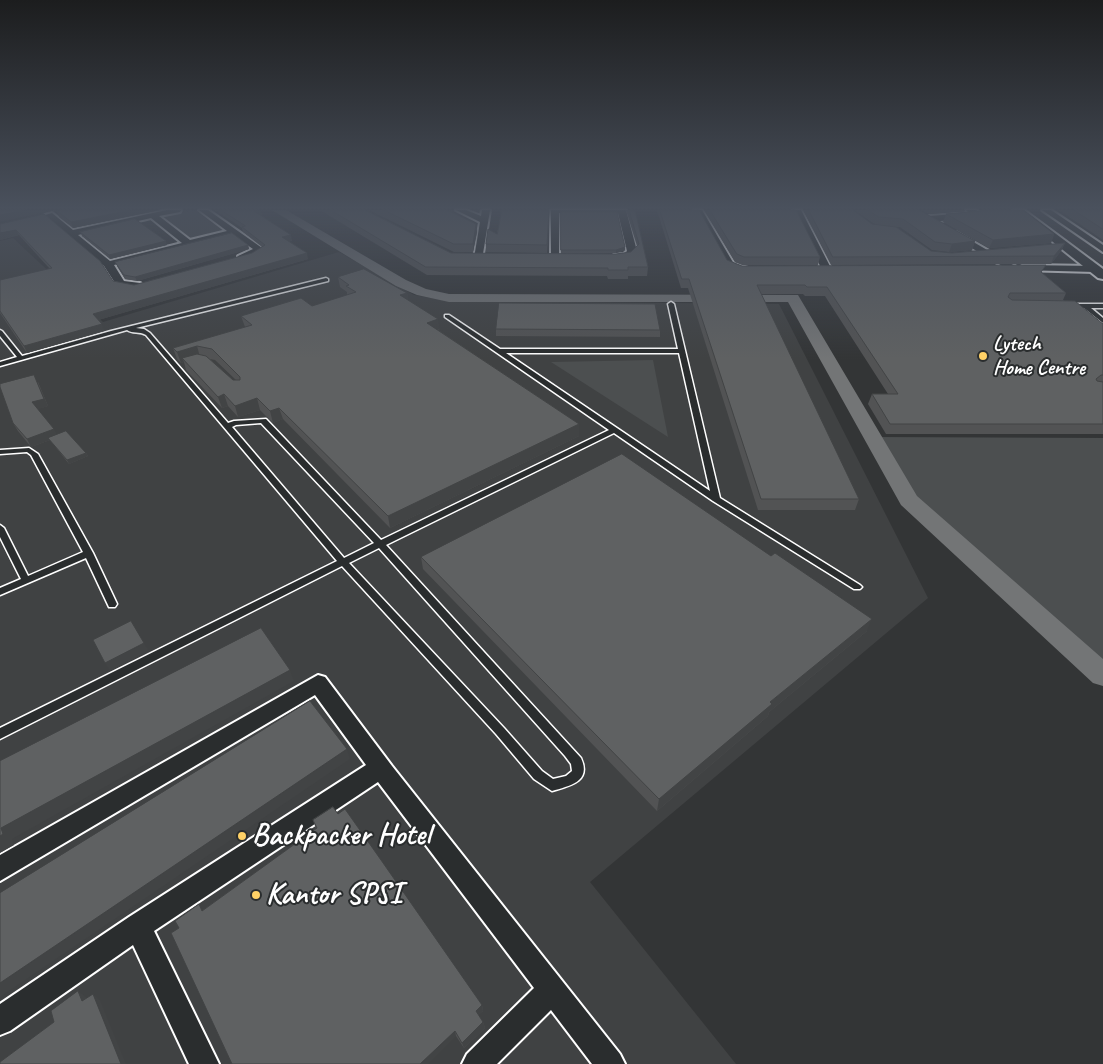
<!DOCTYPE html>
<style>
body{margin:0}
canvas{display:block;background:#333536}
</style>
<canvas width="1103" height="1064"></canvas>
<script>
const ctx = document.querySelector('canvas').getContext('2d');
ctx.lineJoin = 'round';
function paint(path, color) {
  ctx.fillStyle = color;
  ctx.fill(path, 'evenodd');
}
function strokePath(path, color, width, dash) {
  ctx.strokeStyle = color;
  ctx.lineWidth = width;
  ctx.lineCap = dash ? 'butt' : 'round';
  ctx.setLineDash(dash || []);
  ctx.stroke(path);
}
function label(font, color, halo, rows, align = 'center') {
  ctx.font = font + ' Caveat,sans-serif';
  ctx.lineWidth = 4;
  ctx.setLineDash([]);
  ctx.textBaseline = 'middle';
  ctx.strokeStyle = halo;
  ctx.fillStyle = color;
  for (const [text, x, y, turn = 0] of rows) {
    ctx.save();
    ctx.translate(x, y);
    ctx.rotate((+turn || 0) * Math.PI / 180);
    ctx.textAlign = isNaN(turn) ? turn : align;
    if (halo) ctx.strokeText(text, 0, 0);
    ctx.fillText(text, 0, 0);
    ctx.restore();
  }
}
paint(new Path2D(`
 M13,238L103,322L339,252L414,295L448,301L779,304L928,598L590,882L736,1064H0V241Z`), '#404243');
paint(new Path2D(`
 M194,210L224,231L188,240L159,217Z
 M653,360L668,437L551,362Z
 M871,437L1103,438V675L991,576L909,500Z`), '#4c4f50');
paint(new Path2D(`
 M272,210H286L406,280L426,289L449,294L798,295L917,496L1103,659V686L1093,683L901,505L788,302H449L417,295L396,286Z`), '#737576');
const service = new Path2D(`
 M326,278L328,279V281L136,328L144,329L150,333L228,423L234,421L266,419L381,540L609,430L445,317V315H449L500,349H678L668,304L671,302L674,304L720,498L860,585L862,587L860,589H854L713,501L614,433L386,545L581,758C592,782 569,786 552,791L534,779L496,734L342,566L0,739V728L337,561L146,335C139,331 133,334 127,330L0,366V362L17,357L0,336V330L2,331L22,356L111,331ZM506,353H679L710,491ZM261,423L374,543L344,558L232,427L236,425ZM379,548L565,756L571,764L572,771L566,776L553,779L542,771L504,728L349,563Z
 M1103,304V308H1091L1103,318V323L1084,308H1071L1068,306L1071,304Z
 M29,448L38,454L93,553L117,604L115,607H109L86,558L0,595V588L21,579L0,537V525L4,528L28,576L83,552L31,455L27,452L0,454V450Z`);
const minor = new Path2D(`
 M167,210H181L180,212L159,216L190,240L227,231L199,210H208L265,250L244,260H238V256L253,249L233,235L114,265L124,281L140,283L145,286C139,291 125,288 117,286L104,266L45,215L52,213L73,230ZM151,218L182,243L110,261L78,235Z
 M456,210H466L481,216L482,210H490L482,260H476L474,258L480,222Z
 M551,210H626L637,251L630,259L614,261L609,258L614,255L624,254L627,251L618,213H559V258L557,260H551Z
 M694,210H702L734,264L748,268V272L727,268Z
 M793,210H801L832,270L830,272H824L822,270Z
 M966,210H976L980,213L975,218L929,222L925,219L929,216L969,213Z
 M1042,210H1051L1103,245V252Z
 M956,232L1015,266L1017,268L1012,271L1009,270L953,237V233Z
 M1024,265L1095,266L1100,269L1095,272L1021,270L1019,268Z
 M318,675L325,677L392,766L620,1054L625,1064H592L551,1010L497,1064H462L467,1054L534,988L378,782L154,931L219,1064H189L133,945L10,1031L0,1035V1004L129,917L366,765L315,695L0,881V855Z`);
const tertiary = new Path2D(`
 M1013,210H1024L1103,269V279L1098,278Z`);
strokePath(service, '#fff', 3);
strokePath(minor, '#fff', 4);
strokePath(tertiary, '#fff', 4);
paint(service, '#2a2d2e');
paint(minor, '#2a2d2e');
paint(tertiary, '#2a2d2e');
paint(new Path2D(`
 M62,210H160L73,228L59,217L57,211Z
 M215,210H260L262,215H261L292,241H289L308,259L98,320L104,331L27,353L0,313V280L50,269L19,235L0,240L44,214L113,281L134,285L252,253L262,247L243,232L242,228Z
 M320,210H365L451,253L616,254L631,252L637,246L626,210H635L648,267L647,276H628V279H608L607,276L427,275Z
 M369,210H447L476,224L477,232L473,252H454Z
 M502,210H549L547,253L486,252V244L497,234Z
 M657,210H699L727,260L742,266L1043,274L1066,293L1063,300L1103,324V434H886L868,404L872,394H888L825,296H805L803,294H761L859,499L855,510H758L688,288H681Z
 M704,210H796L820,257L818,265H742L735,262Z
 M803,210H853L872,224L876,225L854,210H919L975,241L972,250L949,252L932,250L900,227H896L931,251L952,253L1065,243L1061,251L1051,264L831,265Z
 M920,210H965V211L929,214Z
 M978,210H1023L1054,234L1051,243L989,248L943,222L946,214L980,211Z
 M1059,210H1103V240Z
 M561,212L625,250L616,253H561Z
 M80,232L167,245L110,259L82,236Z
 M248,245L249,249L137,281L125,279L115,262Z
 M338,277L407,293L408,300L440,329L438,330L579,424V436L390,528L283,419L273,423L260,410L238,417L228,406L222,408L186,370L184,362L181,363L177,359L173,348L245,327L241,316L312,306L347,295V292L340,287ZM210,359L215,360L236,380H233Z
 M496,329L660,330V337L496,336Z
 M38,382L48,406L37,409L57,435L86,453L88,456L69,464L50,440L31,447L18,431L13,423Z
 M421,557L867,631L769,712L768,716L657,811L423,569Z
 M338,814L482,1005L483,1011L478,1015L483,1022L485,1028L464,1048L456,1036L203,910L316,829L313,820Z`), '#525354');
paint(new Path2D(`
 M27,210H55L0,222V215Z
 M132,210H160L73,228L71,222Z
 M260,210L262,215L255,216L254,211Z
 M476,224L477,232L473,252V244Z
 M16,230L19,235L0,240V233Z
 M1054,234L1051,243L989,248L993,240Z
 M291,235L292,241L283,243L282,237Z
 M166,241L167,245L110,259L109,255Z
 M975,241L972,250L949,252L952,244Z
 M1065,243L1061,251L1051,264L1054,256Z
 M248,245L249,249L137,281L135,277Z
 M625,247V250L616,253V250Z
 M307,253L308,259L95,321L93,314Z
 M407,293L409,303L400,295Z
 M438,319L440,329L428,333L427,323Z
 M102,324L104,331L27,353L24,346Z
 M197,346L200,357L182,358L184,362L181,363L177,352Z
 M34,375L48,406L36,410L32,402Z
 M224,394L228,406L222,408L218,397Z
 M257,398L260,410L238,417L235,406Z
 M279,408L283,419L273,423L270,411Z
 M579,424V436L390,528L388,516Z
 M54,429L58,437L48,438L50,440L31,447L27,439Z
 M86,453L88,456L69,464L67,460Z
 M872,619L867,631L769,712L768,716L657,811L659,799L770,702Z
 M144,643L149,651L110,671L105,663Z
 M290,670L294,681L12,839L14,845L0,853V836L1,828Z
 M347,749L350,759L0,997V983Z
 M78,991L86,997L90,1007L82,1001Z
 M93,994L100,1000L126,1064H121Z
 M482,1005L483,1011L477,1016L476,1011Z
 M483,1022L485,1028L464,1048L462,1043Z
 M455,1031L456,1036L428,1064H420Z`), '#424445');
const building = new Path2D(`
 M0,210H27L0,215Z
 M62,210H132L71,222L57,211Z
 M221,210H259L254,211L291,235L282,237L307,253L93,314L102,324L24,346L0,311V280L52,268L16,230L0,233V224L44,214L100,261L113,281L134,285L252,253L265,245L242,227L245,226Z
 M331,210H365L451,253L616,254L631,252L639,244L629,210H635L648,267H628V270H608V268L426,267Z
 M384,210H447L476,224L473,244H454Z
 M502,210H549L547,245L486,244L488,229L497,234Z
 M660,210H699L727,260L742,266L1046,265L1041,272L1066,293H1010L1008,297L1012,300L1075,301L1103,324V375H1101L1096,379L1097,381L1103,382V424H890L872,394H898L827,287H807L805,285H757L859,499H761L689,279H682Z
 M710,210H796L820,257H744L737,254Z
 M809,210H853L872,224L896,227L931,251L952,253L1065,243L1054,256L833,257Z
 M868,210H919L975,241L952,244L935,242L903,219L879,217Z
 M982,210H1023L1054,234L993,240L946,214L981,211Z
 M1074,210H1103V229Z
 M561,212H617L625,247L616,250H561Z
 M135,219L166,241L109,255L80,232Z
 M232,233L248,245L135,277L124,275L115,262Z
 M364,269L407,293L400,295L438,319L427,323L579,424L388,516L279,408L270,411L257,398L235,406L224,394L218,397L182,358L197,354L206,356L233,380H240V377L212,349L197,346L177,352L173,348L252,325L241,316L301,298L312,306L356,292L346,286L349,285L338,277Z
 M499,303L655,304L660,330L496,329Z
 M34,375L44,399L32,402L54,429L27,439L13,423L0,387V384Z
 M66,431L86,453L67,460L48,438Z
 M622,454L771,556L775,553L872,619L770,702L772,704L659,799L421,557Z
 M131,621L144,643L105,663L93,640Z
 M261,628L290,670L1,828L3,834L0,836V761Z
 M310,701L347,749L0,983V893Z
 M333,807L338,814L345,809L381,860L482,1005L476,1011L483,1022L462,1043L455,1031L420,1064H232L171,933L179,928L175,921L199,904L202,911L317,828L313,820Z
 M78,991L82,1001L93,994L121,1064H0V1062L54,1022L51,1011Z`);
paint(building, '#5f6162');
strokePath(building, '#424445', 1);
const sky = ctx.createLinearGradient(0, 0, 0, 359);
sky.addColorStop(0, '#1c1d1e');
sky.addColorStop(0.58, '#4a515d');
sky.addColorStop(1, '#4a515d00');
ctx.fillStyle = sky;
ctx.fillRect(0, 0, 1103, 359);
for (const [x, y, r, color] of [
 [983,356,5,"#ffd166"],
 [242,836,5,"#ffd166"],
 [256,895,5,"#ffd166"]
]) {
  const dot = new Path2D();
  dot.arc(x, y, r, 0, 2 * Math.PI);
  ctx.fillStyle = color;
  ctx.fill(dot);
  strokePath(dot, '#2a2d2e', 2);
}
label('bold 21px', '#fff', '#2a2d2e', [
 ["Lytech",993,344],
 ["Home Centre",993,368]
], 'left');
label('bold 30px', '#fff', '#2a2d2e', [
 ["Backpacker Hotel",252,836],
 ["Kantor SPSI",266,895]
], 'left');
</script>
